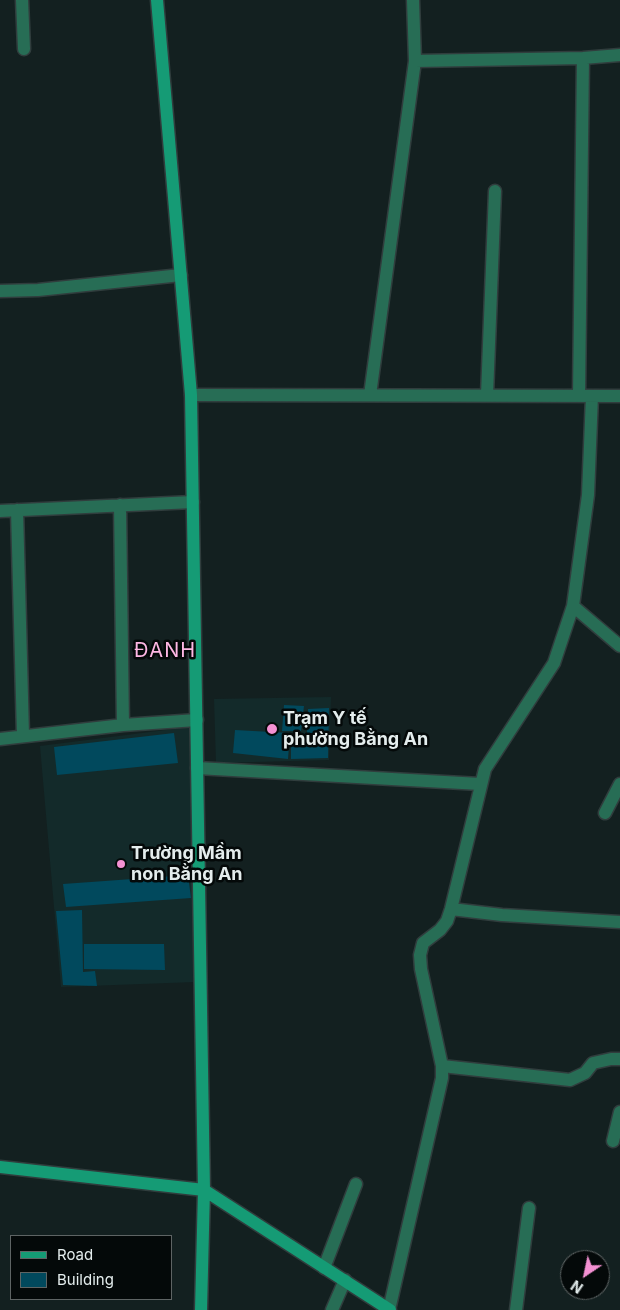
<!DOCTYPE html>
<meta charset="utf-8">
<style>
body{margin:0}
#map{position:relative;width:620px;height:1310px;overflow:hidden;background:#132020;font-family:Inter,sans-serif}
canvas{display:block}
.legend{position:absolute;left:10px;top:1235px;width:162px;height:65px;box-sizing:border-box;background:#040909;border:1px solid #5e6464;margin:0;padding:6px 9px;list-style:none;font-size:15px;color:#e4eded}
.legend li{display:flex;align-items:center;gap:10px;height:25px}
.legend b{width:25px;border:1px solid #5e6464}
.north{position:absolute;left:560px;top:1250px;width:50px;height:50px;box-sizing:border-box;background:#040909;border:1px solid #5e6464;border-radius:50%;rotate:214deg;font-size:14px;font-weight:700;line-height:20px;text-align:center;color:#e4eded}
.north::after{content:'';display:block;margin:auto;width:18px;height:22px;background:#f491d3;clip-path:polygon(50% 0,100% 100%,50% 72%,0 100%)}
</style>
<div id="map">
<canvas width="620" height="1310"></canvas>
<ul class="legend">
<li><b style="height:6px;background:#159b75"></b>Road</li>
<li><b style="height:14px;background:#01495d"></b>Building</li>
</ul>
<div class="north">N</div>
</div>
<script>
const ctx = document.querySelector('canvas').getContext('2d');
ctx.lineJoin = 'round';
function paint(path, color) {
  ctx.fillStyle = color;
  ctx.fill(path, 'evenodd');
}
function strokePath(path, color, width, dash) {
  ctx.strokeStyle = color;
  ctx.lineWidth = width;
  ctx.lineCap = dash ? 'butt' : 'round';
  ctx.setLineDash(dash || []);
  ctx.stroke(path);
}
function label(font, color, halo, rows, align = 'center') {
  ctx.font = font + ' Inter,sans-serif';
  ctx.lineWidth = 5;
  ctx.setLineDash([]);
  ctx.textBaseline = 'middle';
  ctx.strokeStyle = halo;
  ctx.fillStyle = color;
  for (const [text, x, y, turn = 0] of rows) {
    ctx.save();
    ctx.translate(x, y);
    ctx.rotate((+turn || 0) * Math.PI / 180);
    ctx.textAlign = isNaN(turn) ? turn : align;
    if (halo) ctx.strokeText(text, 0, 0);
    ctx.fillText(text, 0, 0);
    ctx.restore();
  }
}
paint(new Path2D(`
 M331,697L329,760L216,763L214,699Z
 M189,727L195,982L61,987L40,746Z`), '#132a2a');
paint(new Path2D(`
 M284,705L304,706L301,731H282Z
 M329,708L328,758L291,759V734L307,733L308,709Z
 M235,730L290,733L288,759L233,753Z
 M174,733L178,763L57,775L54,747Z
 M188,875L191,898L66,907L63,884Z
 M82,910L83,972L95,971L97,986L63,985L56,911Z
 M84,944H164L165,970L84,969Z`), '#01495d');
const street = new Path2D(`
 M22,0L24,49
 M415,61L583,58L620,55
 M0,291L38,290L181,275
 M191,395L620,396
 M370,395L415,61L413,0
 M487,395L495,191
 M579,396L583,58
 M120,505L123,725
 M17,510L23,735
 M0,511L193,502
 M573,606L620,646
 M0,739L123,725L197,720
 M197,768L480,784
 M605,813L620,784
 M451,909L502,915L620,922
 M442,1066L570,1080L585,1073L593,1063L611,1059H620
 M613,1141L620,1112
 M324,1268L356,1184
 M332,1310L345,1280
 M389,1310L442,1078V1066L421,969L420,955L423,943L440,930L447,921L451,909L485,769L554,663L573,606L588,495L592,396
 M516,1310L529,1208`);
const secondary = new Path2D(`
 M157,0L191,395L204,1190L201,1310
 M0,1167L204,1190L390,1310`);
strokePath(street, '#303d3d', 15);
strokePath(secondary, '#303d3d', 15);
strokePath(street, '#276d55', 12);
strokePath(secondary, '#159b75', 12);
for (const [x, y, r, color] of [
 [272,729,6,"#f491d3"],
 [121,864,5,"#f491d3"]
]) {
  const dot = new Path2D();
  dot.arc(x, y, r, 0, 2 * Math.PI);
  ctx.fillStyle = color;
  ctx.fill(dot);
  strokePath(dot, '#040909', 2);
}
label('bold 18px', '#e4eded', '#040909', [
 ["Trạm Y tế",283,719],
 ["phường Bằng An",283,740],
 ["Trường Mầm",131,854],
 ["non Bằng An",131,875]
], 'left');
ctx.letterSpacing = '1px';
label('20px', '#feb7e4', '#040909', [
 ["ĐANH",165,651]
]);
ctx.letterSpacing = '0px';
</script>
